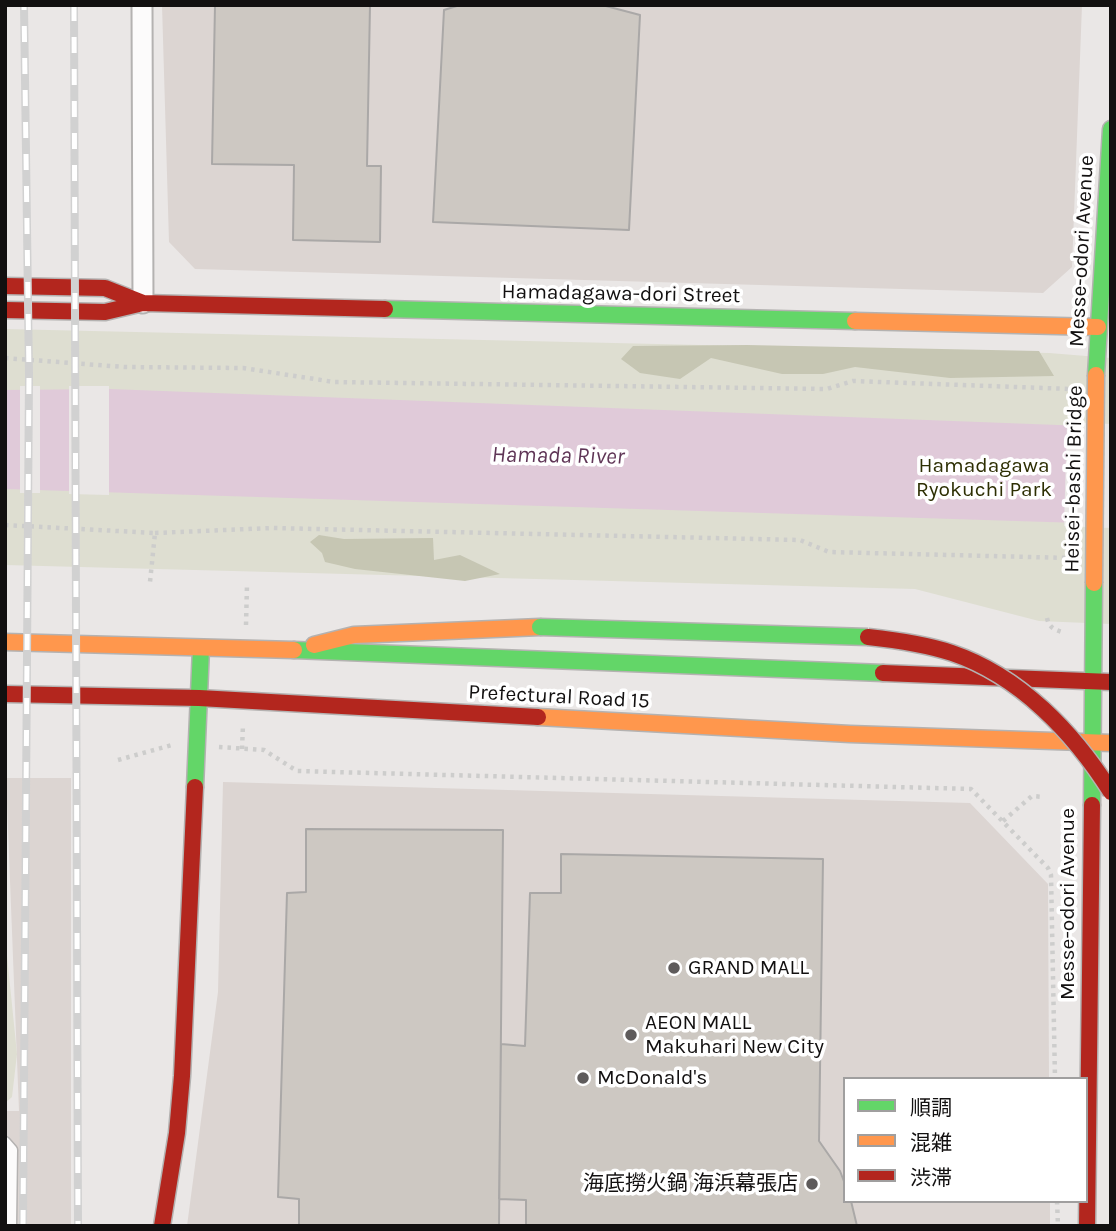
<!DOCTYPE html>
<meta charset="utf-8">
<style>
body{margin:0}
#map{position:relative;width:1116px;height:1231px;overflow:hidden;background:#eae7e6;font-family:Karla,"Noto Sans JP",sans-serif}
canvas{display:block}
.frame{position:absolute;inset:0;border:7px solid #121010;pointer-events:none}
.legend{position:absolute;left:843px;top:1077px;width:245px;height:126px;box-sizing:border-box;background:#fff;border:2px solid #a09f9f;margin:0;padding:9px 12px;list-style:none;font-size:21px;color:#121010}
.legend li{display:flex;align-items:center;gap:14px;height:35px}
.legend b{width:35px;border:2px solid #a09f9f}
</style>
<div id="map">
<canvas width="1116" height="1231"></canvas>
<div class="frame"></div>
<ul class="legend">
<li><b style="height:9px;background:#63d668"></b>順調</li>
<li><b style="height:9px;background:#ff974d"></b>混雑</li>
<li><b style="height:9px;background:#b3261e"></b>渋滞</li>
</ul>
</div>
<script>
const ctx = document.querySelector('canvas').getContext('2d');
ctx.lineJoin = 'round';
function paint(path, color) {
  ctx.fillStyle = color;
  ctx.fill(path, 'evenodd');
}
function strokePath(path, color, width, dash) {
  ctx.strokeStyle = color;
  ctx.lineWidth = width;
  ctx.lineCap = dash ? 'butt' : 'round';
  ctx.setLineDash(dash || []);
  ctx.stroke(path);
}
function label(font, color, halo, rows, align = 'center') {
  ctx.font = font + ' Karla,"Noto Sans JP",sans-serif';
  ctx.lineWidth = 7;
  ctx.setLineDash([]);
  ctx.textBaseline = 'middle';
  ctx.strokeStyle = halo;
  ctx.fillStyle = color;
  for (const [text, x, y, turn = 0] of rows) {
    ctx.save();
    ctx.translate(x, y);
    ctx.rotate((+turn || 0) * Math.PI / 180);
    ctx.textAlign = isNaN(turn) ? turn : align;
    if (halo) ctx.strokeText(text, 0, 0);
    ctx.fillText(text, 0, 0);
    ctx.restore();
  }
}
paint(new Path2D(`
 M162,5H1082L1072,267L1043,293L195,269L169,242Z
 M6,778H71V1226H5V1111H19Z
 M223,782L970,803L1048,884L1049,1079H845V1201H1050V1226H187L218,992Z`), '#dcd5d2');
paint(new Path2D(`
 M5,329L1049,353L1111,358V624L1039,621L915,589L5,565Z
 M5,936L17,1054L12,1097L5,1103Z`), '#deded1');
paint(new Path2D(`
 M747,345L1039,351L1054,376L950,378L855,367L823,374H782L711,358L680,379L640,373L621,359L633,346Z
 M319,535L344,539L433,538L434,560L460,555L500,574L465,581L355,569L325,562L322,553L310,542Z`), '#c6c6b3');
paint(new Path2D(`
 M110,389L1111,427V524L5,489V390Z`), '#e0cad9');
paint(new Path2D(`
 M20,386H40V493H20Z
 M69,386H109V495L69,494Z
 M1067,422L1111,424V528L1064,526Z`), '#eae7e6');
const building = new Path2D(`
 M215,5H370L367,166H381L380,242L293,240L294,165L212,164Z
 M460,5H602L640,15L629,230L433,222L444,10Z
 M306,829L503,830L499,1226H299V1199L278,1197L287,893L306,892Z
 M561,854L823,859L819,1141L840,1171L845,1184V1201H851L857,1226H526V1200L499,1199L501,1044L525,1046L530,893H561Z`);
paint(building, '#cdc8c2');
strokePath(building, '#aaa8a7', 2);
const lane = new Path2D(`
 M5,1142L12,1150L11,1226`);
const street = new Path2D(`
 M142,5L143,303`);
const fast = new Path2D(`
 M385,309L855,321
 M1096,375L1111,129
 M294,650L883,673
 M195,787L201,648
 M1092,805L1094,583`);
const slow = new Path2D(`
 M855,321L1098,327
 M5,642L294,650
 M314,645L354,635L540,627
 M538,717L850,734L1111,743`);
const jam = new Path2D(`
 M5,286L105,288L143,303
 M5,310L105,312L143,303L385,309
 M883,673L1111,682
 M5,694L199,698L538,717
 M162,1226L177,1133L182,1076L195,787
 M1087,1226L1092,805`);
strokePath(lane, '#b4b2b1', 13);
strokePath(street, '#b4b2b1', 23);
strokePath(fast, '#b4b2b1', 19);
strokePath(slow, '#b4b2b1', 19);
strokePath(jam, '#b4b2b1', 19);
strokePath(new Path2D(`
 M5,358L124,367L243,368L334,382L827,389L853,381L1071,389
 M5,525L155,533L150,582
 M155,533L272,528L800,540L829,552L1071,558
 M1047,618C1049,627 1053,629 1062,632
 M246,625L247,585
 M219,747L264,750L297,771L971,789L1048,868L1051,875L1055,1079
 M242,749L243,725
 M118,760L172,745
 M1003,821L1032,796L1044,797
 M1057,1201L1058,1226`), '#cdcdcc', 4.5, [3.5, 5]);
strokePath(lane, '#fcfbfb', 10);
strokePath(street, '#fcfbfb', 19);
strokePath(fast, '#63d668', 16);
strokePath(slow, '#ff974d', 16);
strokePath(jam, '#b3261e', 16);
const rail = new Path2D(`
 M74,5L78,1226
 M23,1226L29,375L24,5`);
strokePath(rail, '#d1d1d1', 8);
strokePath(rail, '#fff', 5, [16]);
const fastBridge = new Path2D(`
 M540,627L868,637`);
const slowBridge = new Path2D(`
 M1094,583L1096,375`);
const jamBridge = new Path2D(`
 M868,637C896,640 925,644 952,653C1020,676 1074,733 1111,792`);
strokePath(fastBridge, '#b4b2b1', 19, []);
strokePath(slowBridge, '#b4b2b1', 19, []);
strokePath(jamBridge, '#b4b2b1', 19, []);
strokePath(fastBridge, '#63d668', 16);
strokePath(slowBridge, '#ff974d', 16);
strokePath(jamBridge, '#b3261e', 16);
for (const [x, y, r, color] of [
 [674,968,7,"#5e5b5b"],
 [631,1035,7,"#5e5b5b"],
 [583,1078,7,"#5e5b5b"],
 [812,1184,7,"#5e5b5b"]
]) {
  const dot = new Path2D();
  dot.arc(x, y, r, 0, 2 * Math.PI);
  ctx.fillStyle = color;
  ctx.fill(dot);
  strokePath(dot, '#fff', 2.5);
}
label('21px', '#121010', '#fff', [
 ["Messe-odori Avenue",1082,251,-87],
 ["Hamadagawa-dori Street",621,294,1],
 ["Heisei-bashi Bridge",1074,479,-89],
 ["Prefectural Road 15",559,697,3],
 ["Messe-odori Avenue",1068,904,-90]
]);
label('21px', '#2d2f03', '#fff', [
 ["Hamadagawa",984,466],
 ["Ryokuchi Park",984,490]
]);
label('21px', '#121010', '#fff', [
 ["GRAND MALL",688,968],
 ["AEON MALL",645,1023],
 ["Makuhari New City",645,1047],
 ["McDonald's",597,1078],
 ["海底撈火鍋 海浜幕張店",798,1184,"right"]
], 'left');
label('italic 23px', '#5f3556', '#fff', [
 ["Hamada River",558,456,1]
]);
</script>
